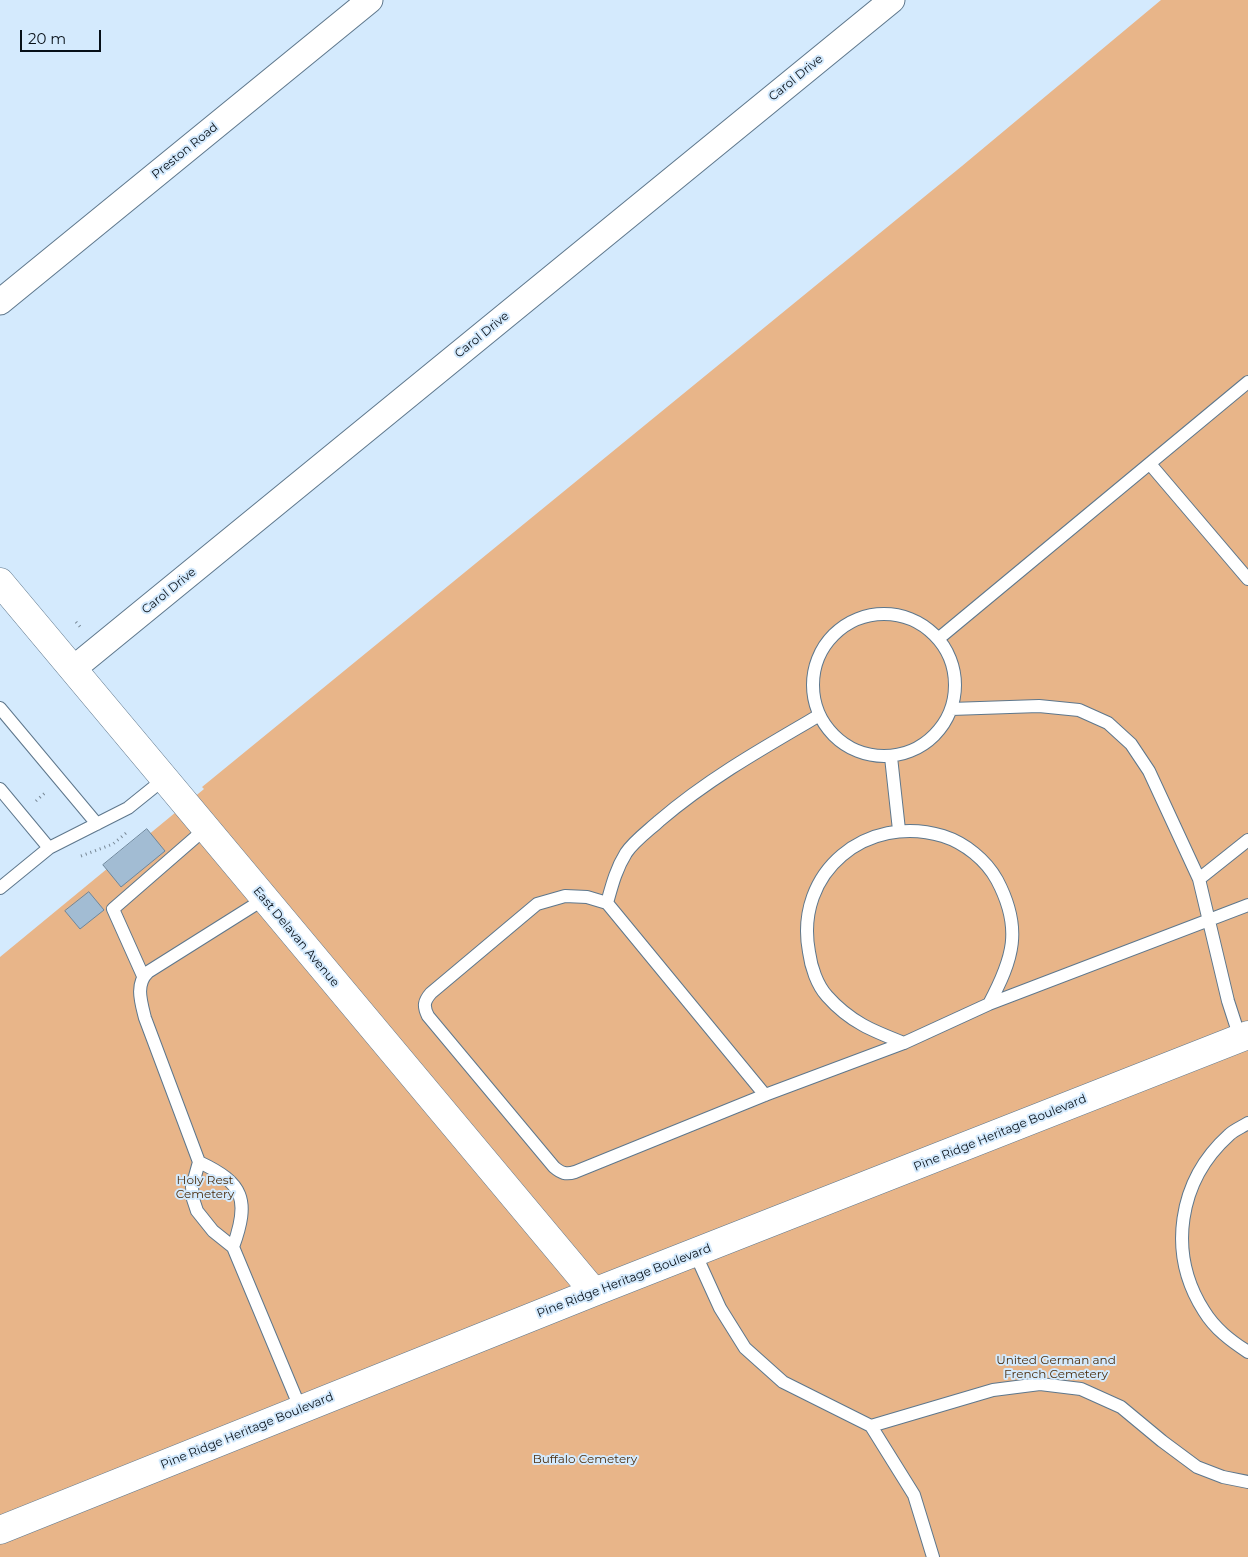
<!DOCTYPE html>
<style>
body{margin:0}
#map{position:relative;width:1248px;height:1557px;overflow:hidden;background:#d4eafd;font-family:Montserrat,sans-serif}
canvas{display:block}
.scale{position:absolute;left:20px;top:30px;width:81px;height:22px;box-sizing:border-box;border:2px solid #071018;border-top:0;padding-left:6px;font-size:15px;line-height:18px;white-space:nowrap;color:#071018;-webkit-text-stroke:4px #d4eafd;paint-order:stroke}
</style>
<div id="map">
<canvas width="1248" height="1557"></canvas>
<div class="scale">20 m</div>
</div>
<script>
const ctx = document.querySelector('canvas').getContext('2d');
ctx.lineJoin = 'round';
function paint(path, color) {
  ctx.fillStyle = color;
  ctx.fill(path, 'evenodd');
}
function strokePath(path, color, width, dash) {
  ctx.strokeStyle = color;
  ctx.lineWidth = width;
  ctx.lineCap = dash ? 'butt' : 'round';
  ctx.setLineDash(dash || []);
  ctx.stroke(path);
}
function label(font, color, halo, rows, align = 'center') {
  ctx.font = font + ' Montserrat,sans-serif';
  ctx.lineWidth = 4;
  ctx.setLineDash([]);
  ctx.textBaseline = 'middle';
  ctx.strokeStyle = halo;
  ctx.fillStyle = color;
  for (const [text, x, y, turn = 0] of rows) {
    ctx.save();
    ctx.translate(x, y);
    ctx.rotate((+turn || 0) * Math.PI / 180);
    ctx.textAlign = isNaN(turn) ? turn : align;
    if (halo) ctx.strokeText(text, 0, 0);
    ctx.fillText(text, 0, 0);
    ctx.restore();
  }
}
paint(new Path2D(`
 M1161,0H1248V1557H0V957L204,789L202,787L962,166Z`), '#e8b589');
const building = new Path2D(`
 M147,829L165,851L121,887L103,865Z
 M89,892L104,910L80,929L65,911Z`);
paint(building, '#a2bcd3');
strokePath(building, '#6d869b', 1);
const service = new Path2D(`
 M1150,464L1248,579
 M813 685a71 71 0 1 1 142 0a71 71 0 1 1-142 0Z
 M938,639L1248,382
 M0,708L97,824
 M951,709L1039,706L1079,710L1108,723L1131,744L1149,771L1199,879L1228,1001L1240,1038
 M818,716C763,748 708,779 659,821C648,831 634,841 626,853C616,869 612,885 607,903L587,897L565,896L537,904L431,993C424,1001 423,1006 428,1016L554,1167C561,1173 566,1175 575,1172L765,1095L904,1043L989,1004L1248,905
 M891,757L899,830
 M0,789L49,848
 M1199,879L1248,840
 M0,888L49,848L128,808L164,779
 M607,903L765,1095
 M143,976L113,909L205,829
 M904,1043C873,1031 850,1022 827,996C817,985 811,967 809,952C794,872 867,813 943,836C965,843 986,860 997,880C1023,929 1013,959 989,1004
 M1248,1123C1242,1127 1234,1130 1229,1135C1178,1181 1167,1253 1204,1311C1215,1329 1231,1341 1248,1352
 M199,1162C244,1183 250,1200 233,1247L301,1410
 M233,1247L213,1231L197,1211L193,1199L192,1187L199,1162L145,1018C141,1002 135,984 148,972L264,899
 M695,1253L720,1308L745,1348L783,1382L871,1426L914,1495L933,1557
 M871,1426L993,1390L1040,1384L1081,1389L1121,1407L1162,1441L1197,1467L1223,1477L1248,1482`);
const minor = new Path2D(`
 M0,302L370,0
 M73,669L892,0`);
const tertiary = new Path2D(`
 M0,582L594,1292
 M0,1530L594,1292L1248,1035`);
strokePath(service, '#5e778c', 14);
strokePath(minor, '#5e778c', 27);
strokePath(tertiary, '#5e778c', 29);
strokePath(new Path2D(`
 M76,622L82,629
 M36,801L46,792
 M81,856L113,844L126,833`), '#788896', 3, [1, 4]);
strokePath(service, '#fff', 12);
strokePath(minor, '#fff', 25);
strokePath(tertiary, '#fff', 28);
label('12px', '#071018', '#d4eafd', [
 ["Carol Drive",796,78,-39],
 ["Preston Road",185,151,-39],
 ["Carol Drive",482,335,-39],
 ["Carol Drive",169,591,-39],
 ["East Delavan Avenue",296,937,50],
 ["Pine Ridge Heritage Boulevard",1000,1133,-22],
 ["Pine Ridge Heritage Boulevard",624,1281,-21],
 ["Pine Ridge Heritage Boulevard",247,1431,-22]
]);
label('12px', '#4b2d0d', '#d4eafd', [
 ["Holy Rest",205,1180],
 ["Cemetery",205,1194],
 ["United German and",1056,1360],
 ["French Cemetery",1056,1374],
 ["Buffalo Cemetery",585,1459]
]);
</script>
